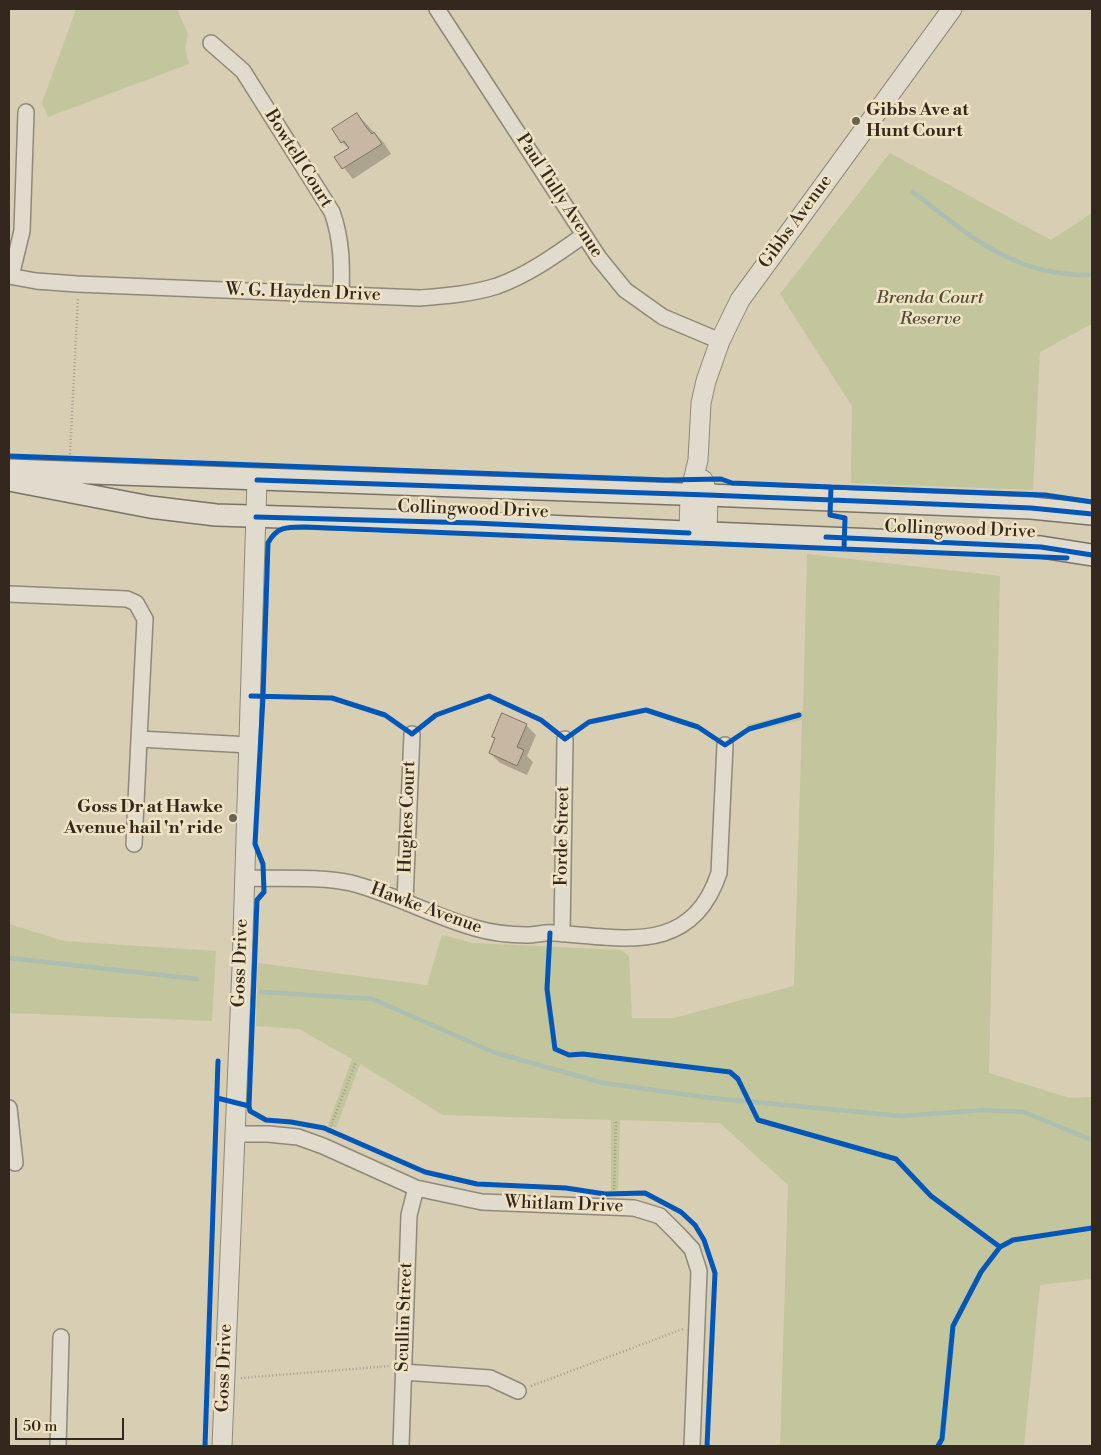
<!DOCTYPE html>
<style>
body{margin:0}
#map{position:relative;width:1101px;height:1455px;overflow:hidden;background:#d8ceb3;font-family:"Libre Bodoni",serif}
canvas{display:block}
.frame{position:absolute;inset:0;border:10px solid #33271e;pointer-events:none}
.scale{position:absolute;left:15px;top:1418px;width:109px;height:22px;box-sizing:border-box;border:2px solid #33271e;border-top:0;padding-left:6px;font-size:15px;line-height:18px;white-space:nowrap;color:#33271e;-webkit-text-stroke:4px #efe3c4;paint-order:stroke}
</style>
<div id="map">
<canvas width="1101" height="1455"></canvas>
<div class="frame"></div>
<div class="scale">50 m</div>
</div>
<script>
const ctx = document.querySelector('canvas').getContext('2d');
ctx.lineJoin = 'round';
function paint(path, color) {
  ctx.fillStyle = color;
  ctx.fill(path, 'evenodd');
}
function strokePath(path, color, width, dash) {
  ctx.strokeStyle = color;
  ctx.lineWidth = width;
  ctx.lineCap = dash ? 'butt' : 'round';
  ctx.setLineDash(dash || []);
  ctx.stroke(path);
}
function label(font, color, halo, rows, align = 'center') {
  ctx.font = font + ' "Libre Bodoni",serif';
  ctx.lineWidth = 5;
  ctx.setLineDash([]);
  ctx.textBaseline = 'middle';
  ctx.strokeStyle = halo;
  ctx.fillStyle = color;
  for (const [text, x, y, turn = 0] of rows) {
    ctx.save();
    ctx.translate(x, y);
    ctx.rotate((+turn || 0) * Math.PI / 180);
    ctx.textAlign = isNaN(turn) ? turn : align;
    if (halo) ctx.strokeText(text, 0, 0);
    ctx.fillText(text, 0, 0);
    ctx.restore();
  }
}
paint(new Path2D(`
 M76,9H177L188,34L185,48L189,64L48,117L42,103Z
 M890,153L1051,240L1092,213V324L1040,352L1033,490L851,483L852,406L780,294Z
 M807,554L1000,576L989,1073L1070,1098L1092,1097V1279L1040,1285L1024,1446H780L788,1185L720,1123L620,1120L618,1190L611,1191V1120L443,1115L360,1064L336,1128L328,1125L352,1059L299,1029L256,1026L258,963L427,985L442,935L473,943L621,950L629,956L632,1018H674L794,986L802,720L751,731L746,725L803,711Z
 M9,924L64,941L216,951L212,1021L9,1013Z`), '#c3c59c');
paint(new Path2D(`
 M357,114L384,143L391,154L353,179L336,158L349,149L342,142Z
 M526,725L536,735L527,756L533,762L527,775L500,763L490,753L496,739L493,736Z`), '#0003');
strokePath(new Path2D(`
 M913,192C971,237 1015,277 1092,275
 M9,958L197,979
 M261,992L373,999L493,1052L603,1083L711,1098L902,1116L984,1110L1024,1112L1092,1140`), '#abbeb0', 4.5);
const building = new Path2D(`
 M357,113L366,127L372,134L374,132L382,144L342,169L334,157L349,148L344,141L341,143L332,129Z
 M502,713L527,724L517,747L524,750L517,766L489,753L495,738L492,737Z`);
paint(building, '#c8b7a3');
strokePath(building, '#797365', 1);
const minor = new Path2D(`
 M437,9L599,258L625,290L663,317L720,341
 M211,43L243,71L332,212C342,240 342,266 341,294
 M9,276L36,281L77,284L420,298C445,296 472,294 497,286C528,275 557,254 584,235
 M11,276L22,231L26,112
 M9,594L127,599L136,603L145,619L139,739L249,745
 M134,844L139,739
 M245,878C274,879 323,876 351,883C394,894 432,916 475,928C492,933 509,935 527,935C536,935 545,932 553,933C622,937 691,957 719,873L725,745
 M405,900L412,734
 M562,934L565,739
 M9,1108L15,1163
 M234,1134H268L298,1137L323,1146L416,1188L482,1202L634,1208L660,1216L678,1234L692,1249L699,1271L692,1446
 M403,1372L490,1378L518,1391
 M58,1446L61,1337
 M401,1446L409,1215L416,1188`);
const tertiary = new Path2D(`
 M703,480L708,495L707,533
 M689,533L690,494L698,460L701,403L706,381L720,341L740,300L952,9
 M222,1446L242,967L257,480`);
const secondary = new Path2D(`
 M9,470L708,495L1031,508L1092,514
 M9,480L150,507L216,515L474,523L1041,547L1092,555`);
strokePath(minor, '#908979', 18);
strokePath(tertiary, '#908979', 21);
strokePath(secondary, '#797365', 24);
strokePath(new Path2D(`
 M70,454L78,298
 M328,1133L356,1062
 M614,1193L616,1120
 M241,1378L390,1366
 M531,1386L683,1329`), '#a29e93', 2.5, [1, 2.5]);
strokePath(minor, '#e0dbcd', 15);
strokePath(tertiary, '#e0dbcd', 19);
strokePath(secondary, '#e0dbcd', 21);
strokePath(new Path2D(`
 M9,456L666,480L721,479L732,483L831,487L830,515L845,518L844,549L306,527C288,527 277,526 268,543L263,697L255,844L263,864L264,892L257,900L249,1106L217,1098
 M257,480L708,495L1031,508L1092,514
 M831,487L1045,495L1092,502
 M256,517L474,523L689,533
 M826,537L1041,547L1092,555
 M844,549L1067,558
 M251,696L332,698L385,715L412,734L436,715L489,696L541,720L565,739L589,722L646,710L698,727L725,745L749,729L799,715
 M550,933L547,989L555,1049L569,1055L583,1054L730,1072L738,1079L758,1120L896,1159L931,1196L1000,1247L981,1272L953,1326L942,1439L938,1446
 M249,1106L250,1111L266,1120L291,1122L324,1128L425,1172L477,1184L566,1188L605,1194L645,1193L681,1212L695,1225L704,1240L715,1273L707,1446
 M1000,1247L1013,1240L1092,1228
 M205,1446L218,1061`), '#0057b8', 5);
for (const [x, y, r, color] of [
 [856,121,5,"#6d6152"],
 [233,818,5,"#6d6152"]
]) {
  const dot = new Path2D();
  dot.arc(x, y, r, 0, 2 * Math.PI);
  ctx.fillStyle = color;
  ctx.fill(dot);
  strokePath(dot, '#efe3c4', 2);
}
label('bold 18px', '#33271e', '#efe3c4', [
 ["Gibbs Ave at",866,111],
 ["Hunt Court",866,132],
 ["Goss Dr at Hawke",223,808,"right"],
 ["Avenue hail 'n' ride",223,829,"right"]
], 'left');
label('18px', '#33271e', '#efe3c4', [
 ["Bowtell Court",298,159,58],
 ["Paul Tully Avenue",559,196,57],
 ["Gibbs Avenue",796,222,-54],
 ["W. G. Hayden Drive",303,293,2],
 ["Collingwood Drive",473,510,2],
 ["Collingwood Drive",960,530,2],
 ["Hughes Court",408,817,-88],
 ["Forde Street",563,836,-89],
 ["Hawke Avenue",426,909,20],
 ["Goss Drive",241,963,-88],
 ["Whitlam Drive",564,1205,2],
 ["Scullin Street",405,1317,-88],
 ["Goss Drive",225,1368,-88]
]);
label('italic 18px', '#524d39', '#efe3c4', [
 ["Brenda Court",930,299],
 ["Reserve",930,320]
]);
</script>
